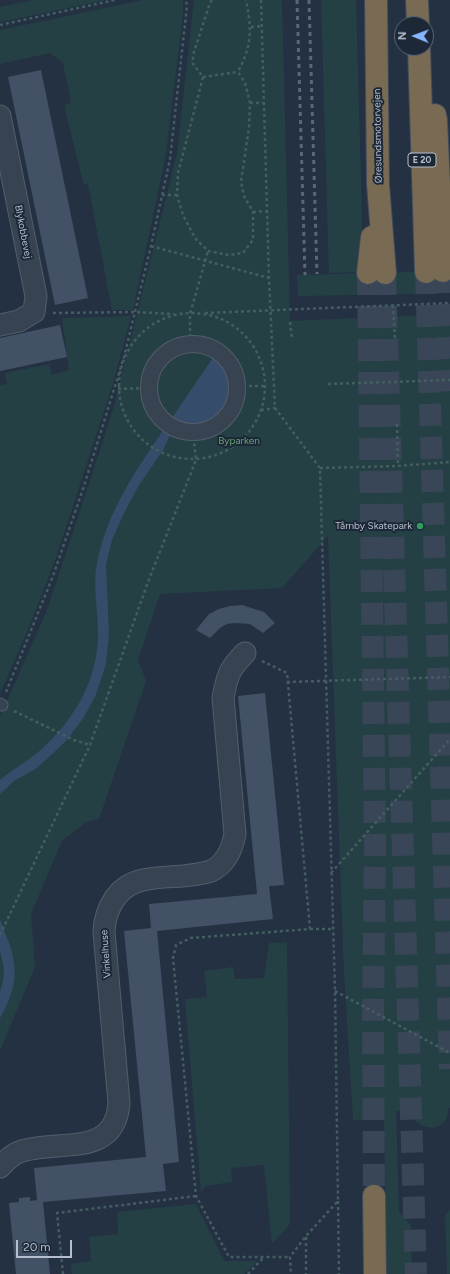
<!DOCTYPE html>
<meta charset="utf-8">
<style>
body{margin:0}
#map{position:relative;width:450px;height:1274px;overflow:hidden;background:#233143;font-family:Figtree,sans-serif}
canvas{display:block}
.north{position:absolute;left:394px;top:16px;width:40px;height:40px;box-sizing:border-box;background:#1d2837;border:1px solid #5a6473;border-radius:50%;rotate:271deg;font-size:11px;font-weight:700;line-height:16px;text-align:center;color:#b5becc}
.north::after{content:'';display:block;margin:auto;width:14px;height:18px;background:#87b6ff;clip-path:polygon(50% 0,100% 100%,50% 72%,0 100%)}
.scale{position:absolute;left:16px;top:1240px;width:56px;height:18px;box-sizing:border-box;border:2px solid #b5becc;border-top:0;padding-left:5px;font-size:12px;line-height:14px;white-space:nowrap;color:#b5becc;-webkit-text-stroke:3px #1d2837;paint-order:stroke}
</style>
<div id="map">
<canvas width="450" height="1274"></canvas>
<div class="north">N</div>
<div class="scale">20 m</div>
</div>
<script>
const ctx = document.querySelector('canvas').getContext('2d');
ctx.lineJoin = 'round';
function paint(path, color) {
  ctx.fillStyle = color;
  ctx.fill(path, 'evenodd');
}
function strokePath(path, color, width, dash) {
  ctx.strokeStyle = color;
  ctx.lineWidth = width;
  ctx.lineCap = dash ? 'butt' : 'round';
  ctx.setLineDash(dash || []);
  ctx.stroke(path);
}
function label(font, color, halo, rows, align = 'center') {
  ctx.font = font + ' Figtree,sans-serif';
  ctx.lineWidth = 4;
  ctx.setLineDash([]);
  ctx.textBaseline = 'middle';
  ctx.strokeStyle = halo;
  ctx.fillStyle = color;
  for (const [text, x, y, turn = 0] of rows) {
    ctx.save();
    ctx.translate(x, y);
    ctx.rotate((+turn || 0) * Math.PI / 180);
    ctx.textAlign = isNaN(turn) ? turn : align;
    if (halo) ctx.strokeText(text, 0, 0);
    ctx.fillText(text, 0, 0);
    ctx.restore();
  }
}
paint(new Path2D(`
 M34,0H106L0,22V7Z
 M143,0H183V14L166,155L133,310H112L88,184L84,185L64,105L71,103L63,63L50,53L0,64V30Z
 M194,0H282L290,321L450,314V1108H448C448,1113 448,1119 443,1123C431,1135 412,1122 406,1110L396,1111L399,1212L411,1225L412,1274H387L384,1119L353,1120L344,973L328,536L282,588L160,594L138,660L146,681L99,819L86,822L62,841L31,914L35,967L0,1051V717L47,610L104,438L115,402L177,153Z
 M321,0H356L362,217V272L329,273Z
 M450,271V293L298,296L297,275Z
 M131,316L113,384L56,558L30,625L0,694V385L7,384L5,373L49,364L52,375L69,370L62,318Z
 M287,942L290,1224L272,1244L264,1165L231,1168L232,1182L206,1186L201,1192L185,999L207,997L204,971L233,967L235,979L264,978L269,943Z
 M196,1204L224,1261H258L244,1274H72L71,1264L91,1261L89,1237L118,1234L117,1212Z
 M450,1210V1274H447L445,1215Z`), '#254044');
paint(new Path2D(`
 M214,356C255,384 214,442 172,418Z
 M166,426L173,429L163,450L139,485L124,513L112,540L106,565L109,633L106,664L95,697L82,720L66,741L37,768L14,781L0,794V780C16,767 34,758 48,743C77,715 96,679 98,639C99,614 92,587 97,563C107,511 137,469 166,426Z
 M0,919C5,934 13,949 14,964C17,983 9,1003 0,1018V992L3,981L4,968L0,951Z`), '#364c6b');
paint(new Path2D(`
 M41,70L88,298L55,305L8,77Z
 M60,325L67,357L0,371V338Z
 M242,605L264,612L275,623L263,633L250,624L234,623L227,624L220,628L210,638L196,630L209,614L219,609L230,606Z
 M265,693L284,885L269,886L273,919L157,931L179,1162L163,1164L166,1191L43,1202L50,1274H16L9,1203L19,1202V1198L30,1197V1201L37,1200L34,1168L146,1157L124,931L151,928L149,904L257,894L238,696Z`), '#425165');
strokePath(new Path2D(`
 M443,271L450,391
 M426,272L450,1069
 M368,273L375,844L373,1022L374,1196
 M385,273L416,1274`), '#394658', 22, [22, 11]);
const service = new Path2D(`
 M0,704L2,705`);
const pedestrian = new Path2D(`
 M149 388a44 44 0 1 1 88 0a44 44 0 1 1-88 0Z`);
const minor = new Path2D(`
 M0,116L36,296L34,312L19,321L0,325
 M0,1167C6,1161 11,1155 19,1152C56,1138 115,1160 119,1103L104,932C105,908 118,885 143,880C156,877 170,877 183,876C192,875 202,874 211,871C226,864 232,850 235,834L223,698C227,676 229,669 245,653`);
const motorway = new Path2D(`
 M376,0L378,184L385,273
 M417,0L418,24
 M419,48L426,272
 M435,115L436,120L443,271
 M368,273L372,237
 M374,1196L375,1274`);
strokePath(service, '#535e6c', 13);
strokePath(pedestrian, '#535e6c', 18);
strokePath(minor, '#535e6c', 23);
strokePath(motorway, '#404b59', 24);
strokePath(new Path2D(`
 M212,0L210,3L193,55V64L203,77L178,173L177,195L183,215L195,238L208,251L228,255L243,253L253,240V212L244,196L241,182L249,127L250,103L245,83L238,72C252,45 252,30 246,0
 M261,0L269,278L275,408L320,468L335,991L338,1201L306,1236L290,1257L291,1274
 M0,25L115,0
 M251,27L262,26
 M203,77L238,72
 M250,103H264
 M162,195H177
 M253,212L267,211
 M151,246L269,278
 M393,305L395,340
 M119 386a73 73 0 1 1 146 0a73 73 0 1 1-146 0Z
 M53,313L135,312L174,314
 M205,313L450,303
 M290,322L292,339
 M190,343V314L208,251
 M328,384L450,380
 M237,386H266
 M118,389L148,388
 M261,410L275,408
 M397,424L398,466
 M320,468L398,466L450,462
 M262,661L287,673L310,929L191,938L176,945L173,958L196,1196L229,1257H290
 M287,682L450,677
 M6,692L53,576L84,486L124,357L151,246L170,159L187,6L186,0
 M14,711L74,740L90,745
 M331,873L450,739
 M310,929H333
 M0,935L90,745L148,582L196,460L193,433
 M335,991L450,1053
 M338,1201L339,1274
 M306,1237V1274
 M63,1274L57,1213L196,1196
 M248,1274L264,1257`), '#445d60', 2.5, [3, 3]);
strokePath(service, '#384352', 11);
strokePath(pedestrian, '#384352', 16);
strokePath(minor, '#384352', 21);
strokePath(motorway, '#796a54', 22);
strokePath(new Path2D(`
 M297,0L305,275
 M309,0L317,274`), '#59677a', 3, [4, 4]);
for (const [x, y, r, color] of [
 [420,526,4,"#2e9e5b"]
]) {
  const dot = new Path2D();
  dot.arc(x, y, r, 0, 2 * Math.PI);
  ctx.fillStyle = color;
  ctx.fill(dot);
  strokePath(dot, '#1d2837', 1.5);
}
for (const [x, y, w] of [
 [422,160,28]
]) {
  const box = new Path2D();
  box.roundRect(x - w / 2, y - 7, w, 14, 3);
  ctx.fillStyle = '#1d2837';
  ctx.fill(box);
  strokePath(box, '#b5becc', 1);
}
label('bold 9px', '#b5becc', null, [
 ["E 20",422,160]
]);
label('10px', '#b5becc', '#1d2837', [
 ["Øresundsmotorvejen",378,136,-91],
 ["Blykobbevej",23,232,79],
 ["Vinkelhuse",106,954,-94]
]);
label('10px', '#6a9f76', '#1d2837', [
 ["Byparken",239,441]
]);
label('10px', '#b5becc', '#1d2837', [
 ["Tårnby Skatepark",412,526]
], 'right');
</script>
